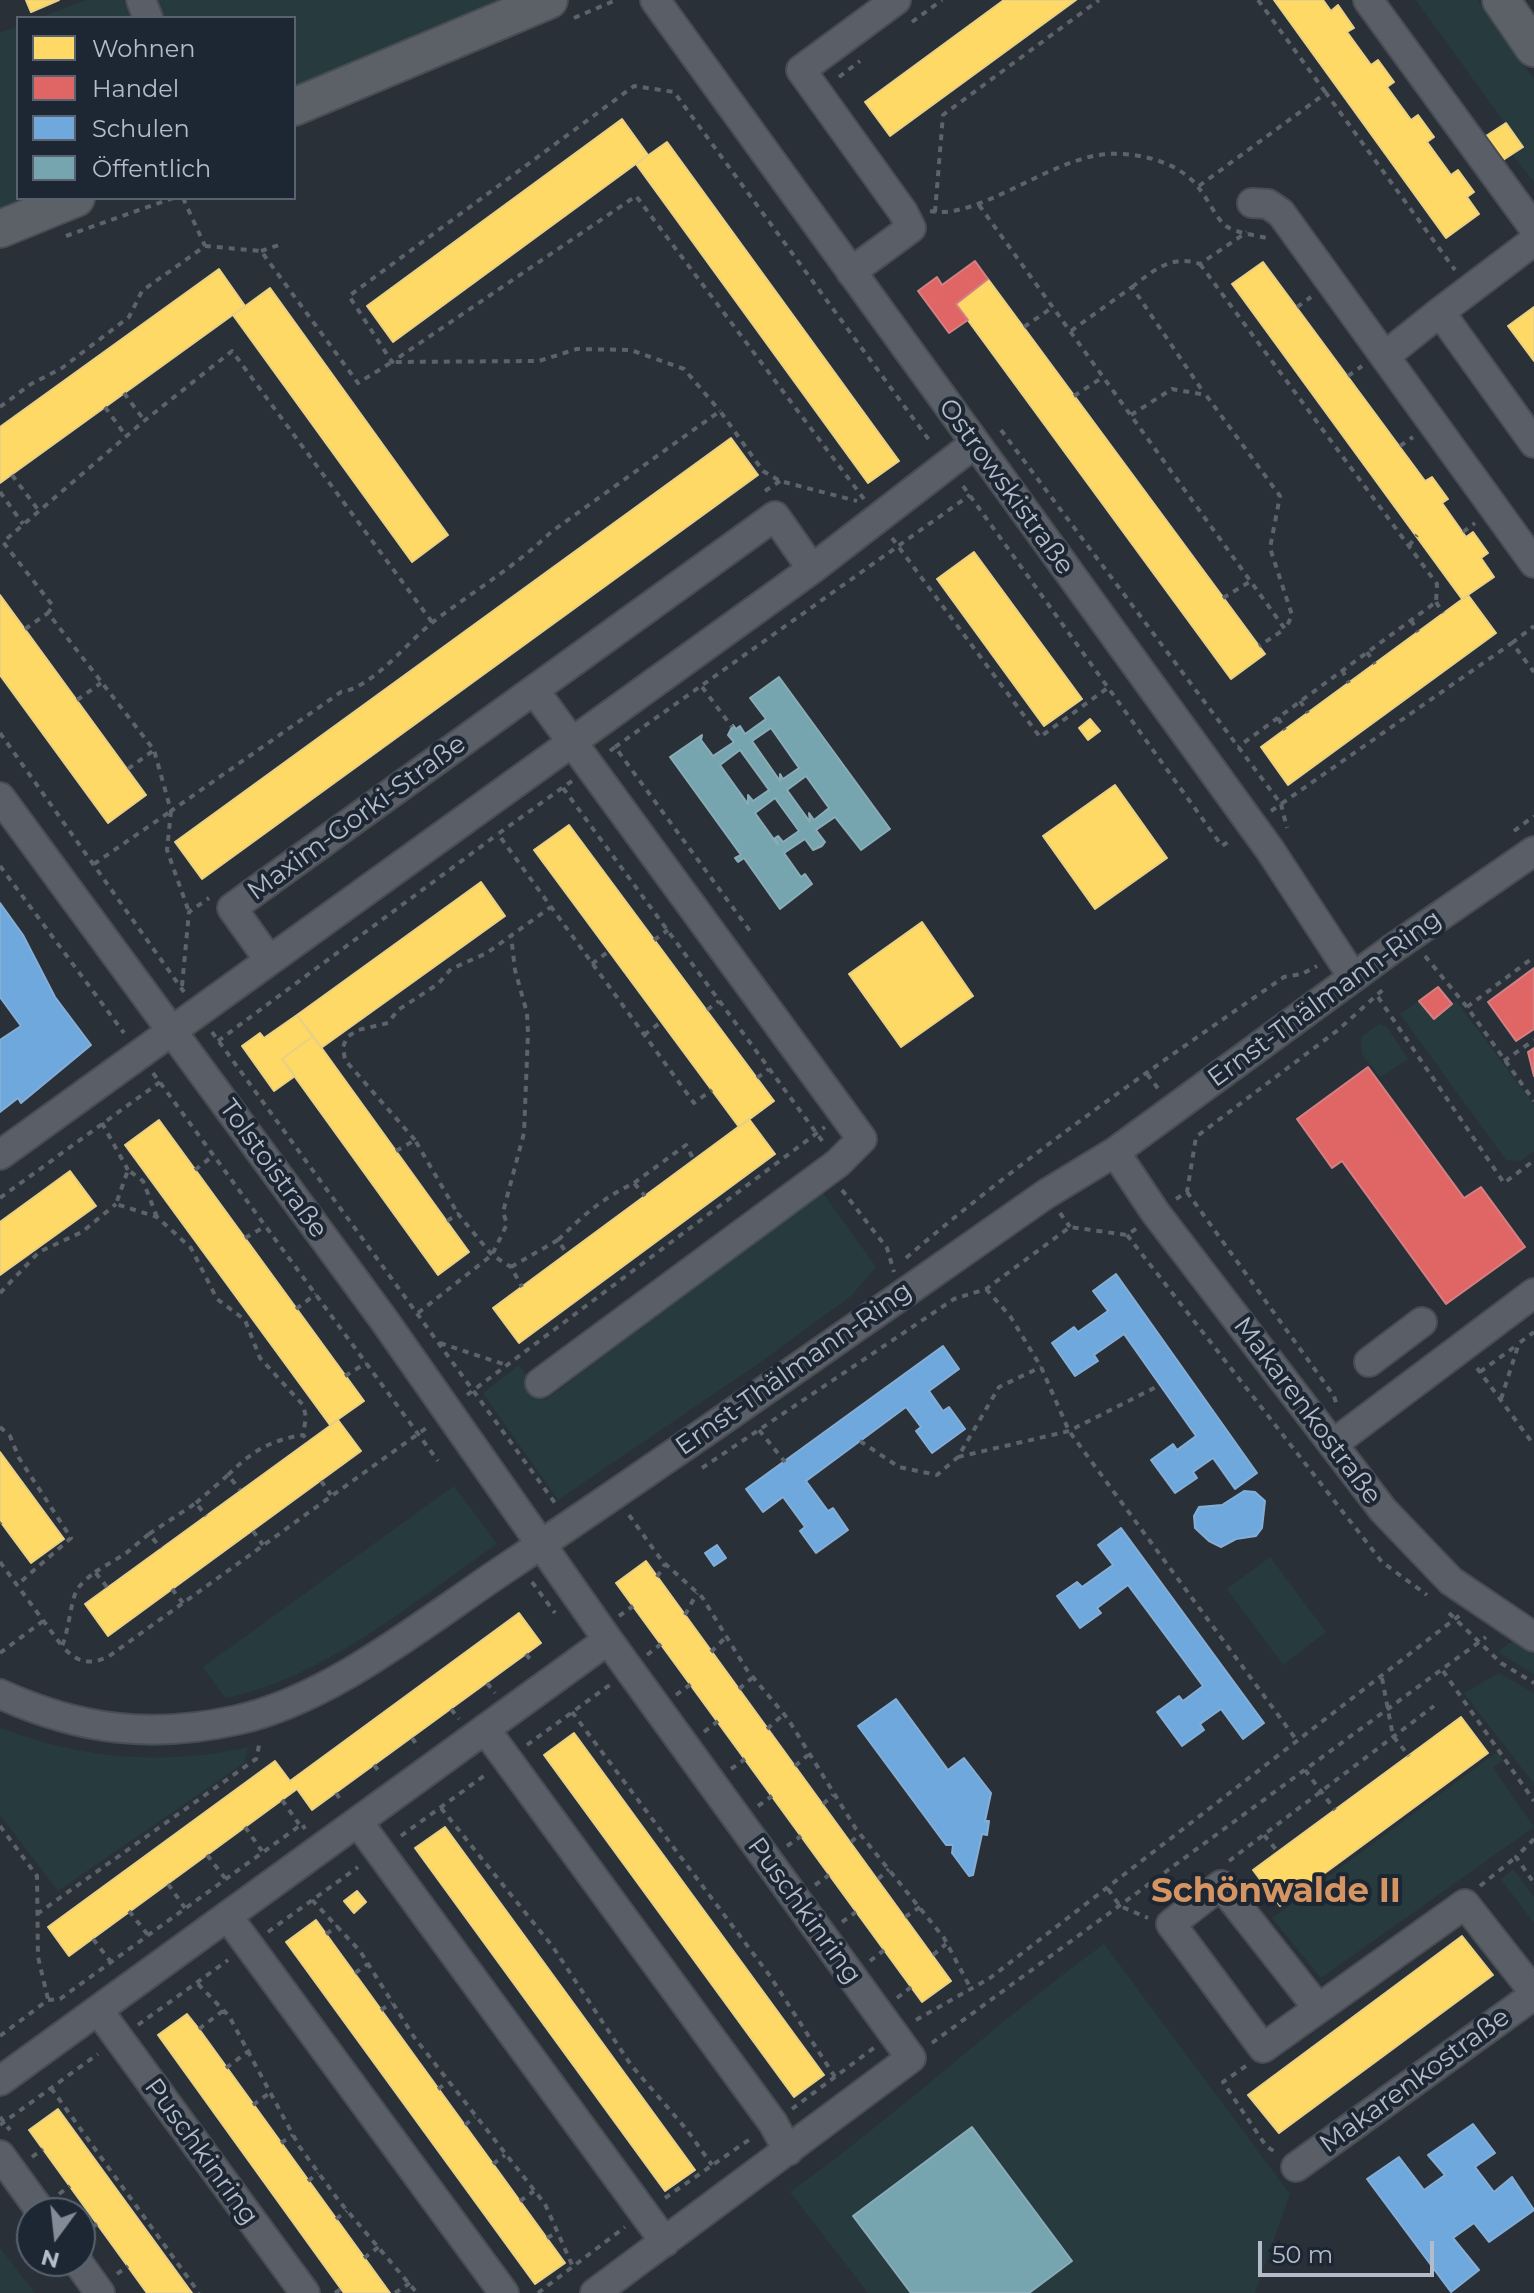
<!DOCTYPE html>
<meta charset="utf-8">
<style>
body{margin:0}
#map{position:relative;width:1534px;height:2293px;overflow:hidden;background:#2a3038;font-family:Montserrat,sans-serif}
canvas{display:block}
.legend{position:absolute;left:16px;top:16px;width:280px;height:184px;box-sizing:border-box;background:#1d2633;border:2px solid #59626f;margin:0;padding:10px 14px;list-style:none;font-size:24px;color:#b4bcc9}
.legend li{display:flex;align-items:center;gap:16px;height:40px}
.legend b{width:40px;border:2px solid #59626f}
.north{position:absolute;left:16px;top:2197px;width:80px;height:80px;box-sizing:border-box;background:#1d2633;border:2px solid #59626f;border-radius:50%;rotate:195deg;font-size:22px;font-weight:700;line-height:32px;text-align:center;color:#b4bcc9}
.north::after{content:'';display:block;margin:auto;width:28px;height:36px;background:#848b96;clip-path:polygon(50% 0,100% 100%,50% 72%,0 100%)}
.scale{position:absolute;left:1258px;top:2241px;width:176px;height:36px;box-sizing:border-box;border:4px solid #b4bcc9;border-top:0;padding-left:10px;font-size:24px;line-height:28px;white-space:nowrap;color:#b4bcc9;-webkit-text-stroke:6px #1d2633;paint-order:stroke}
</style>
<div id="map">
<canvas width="1534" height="2293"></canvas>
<ul class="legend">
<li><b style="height:22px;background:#ffd966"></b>Wohnen</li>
<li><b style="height:22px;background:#e06666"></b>Handel</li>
<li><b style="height:22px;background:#6fa8dc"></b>Schulen</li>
<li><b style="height:22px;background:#76a5af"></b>Öffentlich</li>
</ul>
<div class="north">N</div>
<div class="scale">50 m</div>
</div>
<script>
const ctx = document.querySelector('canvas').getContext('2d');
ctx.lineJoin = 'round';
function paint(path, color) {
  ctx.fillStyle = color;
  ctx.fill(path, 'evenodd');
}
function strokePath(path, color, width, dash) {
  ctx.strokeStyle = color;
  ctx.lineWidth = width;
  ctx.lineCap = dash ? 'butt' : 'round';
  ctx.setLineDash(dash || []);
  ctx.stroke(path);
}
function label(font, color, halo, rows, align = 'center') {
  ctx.font = font + ' Montserrat,sans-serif';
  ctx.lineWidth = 8;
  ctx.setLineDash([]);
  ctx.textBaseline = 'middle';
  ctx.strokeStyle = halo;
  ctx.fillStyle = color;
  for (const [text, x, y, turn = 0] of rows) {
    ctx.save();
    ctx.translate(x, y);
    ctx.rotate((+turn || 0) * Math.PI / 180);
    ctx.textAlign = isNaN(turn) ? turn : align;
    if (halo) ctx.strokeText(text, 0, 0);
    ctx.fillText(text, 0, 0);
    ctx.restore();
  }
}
paint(new Path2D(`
 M86,0H124L131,18H39Z
 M157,0H512L294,90V18H165Z
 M1416,0H1477L1534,79V182L1512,154L1522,147Z
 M18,26V198H36L0,213V33Z
 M1419,1001L1434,1019L1456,1001L1534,1105V1151L1521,1161L1506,1160L1400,1014Z
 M1379,1024L1387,1027L1408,1059L1380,1077L1362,1054L1361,1037Z
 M823,1193L876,1267L851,1296L755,1366L558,1500L483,1393L519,1365L545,1400Z
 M454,1486L497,1544C416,1600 323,1679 225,1698L203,1667Z
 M1270,1557L1326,1632L1283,1665L1227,1589Z
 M1513,1641L1534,1654V1674L1498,1652Z
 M1499,1673L1534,1693V1784L1464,1693Z
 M0,1728C82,1759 162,1766 248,1747L244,1763L58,1891L0,1815Z
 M1497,1752L1503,1760L1493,1768L1534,1827L1321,1978L1272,1918Z
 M1513,1869L1534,1897V1923L1501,1879Z
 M1104,1944L1290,2194L1255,2293H868L790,2192C899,2114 996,2022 1104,1944Z
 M0,2248L35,2293H0Z`), '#273a3e');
const homes = new Path2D(`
 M26,0H59L31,12Z
 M1004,0H1076L890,136L865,102Z
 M1274,0H1323L1331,11L1338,5L1354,28L1347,32L1371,65L1378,60L1394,82L1387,87L1411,120L1418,115L1434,137L1427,142L1451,175L1458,170L1474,192L1467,197L1479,214L1446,238Z
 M622,119L648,155L393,342L367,306Z
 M1506,123L1523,147L1503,160L1486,136Z
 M667,142L899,461L868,483L636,164Z
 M1263,262L1425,481L1432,477L1448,499L1442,503L1466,537L1473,532L1488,553L1481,558L1494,577L1462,599L1232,284Z
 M219,269L245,306L0,483V427Z
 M988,279L1265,654L1231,679L956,304Z
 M270,288L448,535L412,562L233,315Z
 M1534,307V361L1508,326Z
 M731,438L758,475L202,879L175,842Z
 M974,552L1082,699L1044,726L937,579Z
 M0,595L146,795L108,823L0,675Z
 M1468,595L1496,633L1288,785L1261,747Z
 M1090,719L1100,731L1088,740L1079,728Z
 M1115,785L1167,858L1095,909L1043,836Z
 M569,825L774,1101L739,1127L534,850Z
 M481,882L505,916L321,1048L297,1015Z
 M922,922L973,996L901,1047L849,974Z
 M297,1015L313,1036L282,1059L295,1076L274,1091L242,1046L260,1033L264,1038Z
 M313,1036L469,1252L438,1275L282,1059Z
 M749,1119L775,1154L519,1343L493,1308Z
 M159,1120L364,1401L330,1425L125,1145Z
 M70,1171L96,1206L0,1275V1222Z
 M338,1420L361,1451L108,1636L85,1604Z
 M0,1452L64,1539L31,1563L0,1521Z
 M646,1561L951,1981L922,2002L616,1583Z
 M519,1613L541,1643L312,1810L297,1789L69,1956L48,1927L275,1761L290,1781Z
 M1461,1717L1488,1753L1280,1906L1253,1870Z
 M574,1733L824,2075L794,2097L544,1755Z
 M445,1827L695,2170L665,2191L415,1848Z
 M357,1891L366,1902L354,1913L344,1901Z
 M316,1920L565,2263L535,2284L286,1942Z
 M1462,1936L1493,1975L1279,2133L1248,2095Z
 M187,2014L199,2029L390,2293H344L230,2135L158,2035Z
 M58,2109L192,2293H147L29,2130Z`);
paint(homes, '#ffd966');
strokePath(homes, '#e8d084', 2);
const shops = new Path2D(`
 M975,261L988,279L956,304L968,320L949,333L918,291L937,277L942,285Z
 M1534,968V1029L1516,1041L1488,1002Z
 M1438,987L1452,1004L1434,1019L1419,1001Z
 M1534,1048V1076L1528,1052Z
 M1368,1067L1464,1198L1481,1187L1525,1247L1446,1304L1342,1161L1332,1168L1297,1119Z`);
paint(shops, '#e06666');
strokePath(shops, '#d38084', 2);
const schools = new Path2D(`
 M0,903L23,935L55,997L91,1045L21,1103L18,1098L0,1112V1040L21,1026L0,997Z
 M1116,1274L1257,1473L1235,1489L1213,1458L1193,1472L1197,1478L1175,1493L1151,1460L1173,1444L1177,1450L1196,1436L1124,1334L1094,1355L1098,1361L1075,1376L1052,1343L1074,1327L1078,1332L1108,1311L1093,1291Z
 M943,1346L959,1369L929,1391L943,1411L949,1407L965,1429L932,1453L916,1431L921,1427L906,1407L806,1481L828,1511L833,1508L848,1530L816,1553L800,1531L805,1527L783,1497L763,1512L746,1489Z
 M1244,1491L1255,1492L1265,1501L1262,1528L1256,1536L1236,1539L1221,1547L1209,1541L1195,1528L1194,1516L1199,1507L1222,1505Z
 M1121,1528L1264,1723L1243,1739L1221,1709L1200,1724L1204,1730L1182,1746L1157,1712L1179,1696L1183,1701L1203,1686L1128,1585L1097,1608L1101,1613L1080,1628L1057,1596L1077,1582L1082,1587L1113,1565L1098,1545Z
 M717,1545L726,1558L714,1566L705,1553Z
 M896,1699L948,1770L964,1758L991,1793L985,1821H989L987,1835L982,1834L973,1875L969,1876L952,1853L953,1845H946L858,1726Z
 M1473,2124L1495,2153L1475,2167L1494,2192L1512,2177L1534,2210L1489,2242L1474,2223L1453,2238L1479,2270L1451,2292L1367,2179L1399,2157L1424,2190L1445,2175L1428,2155Z`);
paint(schools, '#6fa8dc');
strokePath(schools, '#84aed6', 2);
const public = new Path2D(`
 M779,677L890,829L861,850L835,817L816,830L825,842L822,846L813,850L805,839L784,853L801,877L805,874L812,884L780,909L744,858L738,862L735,858L741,855L670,757L702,735L701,740L713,756L734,742L728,735L733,725L736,729L740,726L745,734L766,719L750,698ZM771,728L799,768L783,779L780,774V781L752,741ZM740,750L769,790L753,801L748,795V804L720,765ZM806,776L829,808L814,820L809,813L810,822L787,790ZM775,798L799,831L783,842L778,836L775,838L778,845L755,813Z
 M972,2127L1072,2261L1029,2293H911L853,2216Z`);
paint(public, '#76a5af');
strokePath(public, '#89acb7', 2);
const minor = new Path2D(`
 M141,0L148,18
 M655,0L1270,850L1353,977
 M1368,0L1534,228
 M1252,203L1268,204L1281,213L1534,563
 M1534,241L1440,312L1534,443
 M851,272L911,228L903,212L801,70L896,0
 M1385,356L1440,312
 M534,690L862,1139L838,1163L540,1383
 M0,797L384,1320L608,1640L0,2081
 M269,960L232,908L775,516L812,569
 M1115,1152L1155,1212L1383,1510L1451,1581L1534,1637
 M0,1155L812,569L974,444
 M1369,1362L1422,1322
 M1333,1444L1534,1293
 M0,1694C79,1730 151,1739 237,1720C332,1699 426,1621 506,1568C688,1446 867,1319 1046,1194L1115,1152L1392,949L1534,851
 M485,1729L773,2123L788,2151
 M358,1822L665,2242
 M228,1917L504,2293
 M1317,2007L1221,1885L1171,1924L1263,2048L1465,1904L1534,1992
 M98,2010L305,2293
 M0,2155L42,2213
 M1296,2167L1534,1995
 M77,2261L100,2293
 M595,2293L911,2058L608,1640`);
const major = new Path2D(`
 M1501,0L1534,48
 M294,107L549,0
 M0,229L76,198`);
strokePath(minor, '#484c53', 32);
strokePath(major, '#484c55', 40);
strokePath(new Path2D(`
 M1258,0L1326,93
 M574,18L616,0
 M912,22L942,0
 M839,77L860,61
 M1199,186L1326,93L1455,270
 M183,198L205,246
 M979,205L1285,629L1259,646
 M930,211C977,221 1052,157 1108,154C1140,152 1183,163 1201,191C1209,201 1216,218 1226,226C1236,233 1255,235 1267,238
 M935,212L943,115L1099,0
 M66,236L173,198
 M261,251L279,245
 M1200,264L1437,584L1436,602L1238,747
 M1132,287C1154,270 1172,254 1200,264L1247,232
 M1297,307L1311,297
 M1024,327L1053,307
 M1071,331L1132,287L1204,393
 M1348,376L1362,366
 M124,393L144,420
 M1074,396L1103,377
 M0,407L31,384L62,368L129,317L142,291L205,246L261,251L358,383L392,362L539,361L577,349L631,350L684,369L720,411
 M105,407L126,436
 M1131,415L1172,389L1206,395L1280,496L1270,548L1292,615L1286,628
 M1001,430L1281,804L1512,643L1534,672
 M1400,446L1413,437
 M12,475L39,511
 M963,486L1222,846L1232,839
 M765,491L780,481
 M0,492L23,524
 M864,499L636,196L392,362L349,296L634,86L674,92L932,444
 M1463,532L1475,523
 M892,538L1040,737L1109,687
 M1409,546L1417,535
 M1223,598L1251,581
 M1436,602L1443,613
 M1411,620L1418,632
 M432,622L232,351L144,421L3,542L53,606L48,613L154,750L171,811L341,692C374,687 407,642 433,622C472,592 515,567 551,532L720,411L763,471L780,481L857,501
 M25,629L48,613
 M1512,643L1534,626
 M1367,652L1375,664
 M1342,670L1349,683
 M702,687L732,727
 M77,700L101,683
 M1300,701L1308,713
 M1278,718L1285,730
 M0,733L184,992
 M615,747L970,495
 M610,751L615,747L753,935
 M128,769L154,750
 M572,781L498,834L694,1103L712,1090
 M563,788L823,1142
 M171,811L167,850L189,912
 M1271,811L1281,804L1287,828
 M1514,831L1534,816
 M94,864L171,811
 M0,866L124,1033
 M654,940L668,930
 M1425,956L1467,1007L1534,1101
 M592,964L609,951
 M182,986L189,912L209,898
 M1378,997L1504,1183L1532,1162L1534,1165
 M1467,1007L1534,957
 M707,1010L719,1001
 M212,1032L555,1503
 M644,1035L661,1022
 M218,1041L498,834
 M1504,1061L1534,1040
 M153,1073L438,1461
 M1147,1074L1160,1091
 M757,1078L769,1069
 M102,1123L128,1170
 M415,1140L345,1060L343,1047L347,1037L358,1030L388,1023L398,1010L438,984L451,969L487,953L551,907
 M396,1151L415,1140L458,1214
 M195,1170L214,1155
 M634,1183L686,1145L694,1160
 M842,1190L887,1248L894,1272
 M1187,1192L1334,1396L1337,1406
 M0,1198L160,1082
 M1176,1199L1187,1192L1196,1137L1338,1030L1386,987
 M1060,1213L1070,1227
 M157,1217L143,1181L128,1170L116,1204L157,1217L191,1248L217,1299L245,1320L260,1358L303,1405L306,1417L303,1435
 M447,1221L458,1214L492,1255L511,1267L522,1287
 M1127,1235L1382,1562L1427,1595
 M245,1238L266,1226
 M558,1240C586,1213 600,1200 634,1183L645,1196
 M906,1258C1025,1156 1155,1066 1284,977L1302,974L1317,966
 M511,1267L558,1240L567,1254
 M986,1289L1010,1316L1041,1367L1069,1431L1298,1742
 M0,1293L39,1252L82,1232L116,1204
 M296,1309L316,1294
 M418,1313L492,1255L507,1224L503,1212L524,1133L528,1033L527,1013L515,970L511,935
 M440,1343L506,1365
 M1477,1368L1534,1445
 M1480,1372L1517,1345
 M345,1376L366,1363
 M467,1395L825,1127
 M1501,1399L1519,1343L1534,1332
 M0,1427L10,1436L19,1458L71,1538L17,1585
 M759,1430L785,1462
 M860,1441L899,1467L937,1475L958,1457L999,1387L1041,1367
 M958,1457L1069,1431L1160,1385
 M702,1468L954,1299L986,1289L1070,1227L1127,1235L1137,1228
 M228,1475C251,1452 270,1440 303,1435L308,1441
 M321,1481L331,1495
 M196,1503L228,1475L240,1490
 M629,1515L662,1561L702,1597L747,1670L788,1719L856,1829L944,1938L971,1989
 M0,1523L1,1522
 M253,1531L263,1545
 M149,1534L196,1503L206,1516
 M0,1562L62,1646
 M95,1572L125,1554L149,1534L161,1548
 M657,1577L665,1564
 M532,1582L555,1613
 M107,1587L95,1572C89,1577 81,1583 77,1590C71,1599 69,1630 62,1646C76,1661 87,1666 108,1657L429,1426
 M172,1589L183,1603
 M1449,1613L1501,1663L1534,1683
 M685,1615L697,1593
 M619,1616L633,1606
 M711,1652L726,1637
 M0,1653L43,1621
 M526,1654L533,1663
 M647,1655L661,1644
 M1443,1671L1534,1801
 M1382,1678L1393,1736L1409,1756
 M487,1683L495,1693
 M739,1689L752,1678
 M676,1695L691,1684
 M451,1709L459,1719
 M572,1712L770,1976L835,2077
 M767,1729L784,1714
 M704,1732L718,1721
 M412,1738L419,1748
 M527,1745L611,1684
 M374,1765L381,1774
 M795,1766L808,1755
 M731,1769L745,1759
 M1305,1770L1335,1810
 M336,1793L342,1802
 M282,1800L299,1824
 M823,1804L833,1795
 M758,1806L772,1796
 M441,1808L553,1947L631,2065L687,2130L712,2165
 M0,1826L37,1876L38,1957L48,1999
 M245,1827L262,1851
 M1264,1835L1278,1852
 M401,1836L488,1773
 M1534,1839L1516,1857L1534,1883
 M851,1842L860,1834
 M787,1846L801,1836
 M207,1855L225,1878
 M1229,1861L1434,1706
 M878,1879L889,1869
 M168,1884L185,1908
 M815,1885L829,1875
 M1480,1886L1516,1857
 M1108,1889L1120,1906L1148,1918
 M312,1900L360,1951L414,2037L545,2204L573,2267
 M129,1911L148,1935
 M37,1914L256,1759L260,1741
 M905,1917L920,1907
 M842,1922L856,1912
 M268,1932L358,1867
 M326,1934L338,1926
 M93,1939L111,1962
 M933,1955L946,1944
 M870,1961L884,1950
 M355,1973L368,1964
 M198,1984L229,2016L299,2146L339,2201L417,2293
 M897,1998L911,1987
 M381,2010L392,2003
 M916,2020L990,1978L1460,1615
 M138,2025L228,1960
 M199,2029L224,2010
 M0,2036L48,2000L60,1999L302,1824L305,1829
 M932,2043L1486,1637
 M1246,2066L1223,2082L1266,2146L1278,2154
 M226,2068L250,2050
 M51,2088L199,2293
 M438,2089L448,2082
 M253,2105L271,2092
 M792,2109L875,2047
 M0,2117L10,2130
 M0,2125L98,2054
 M465,2125L475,2117
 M281,2143L293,2135
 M32,2157L43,2149
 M493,2164L505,2155
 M308,2181L318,2173
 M59,2194L70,2186
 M665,2198L753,2137
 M520,2201L534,2191
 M336,2219L347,2211
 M80,2227L86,2236
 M84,2233L97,2224
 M547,2238L557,2232
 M364,2258L380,2246
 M117,2274L128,2266
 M335,2293L341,2289
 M395,2293L410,2283
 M538,2293L625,2227`), '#5d636a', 4, [6, 6]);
strokePath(minor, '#5a5e66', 28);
strokePath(major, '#5c6168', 36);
label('26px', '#b4bcc9', '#1d2633', [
 ["Ostrowskistraße",1006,487,54],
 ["Maxim-Gorki-Straße",357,818,-36],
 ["Ernst-Thälmann-Ring",1325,999,-36],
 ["Tolstoistraße",273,1169,54],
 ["Ernst-Thälmann-Ring",794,1369,-35],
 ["Makarenkostraße",1307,1411,53],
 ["Puschkinring",804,1911,54],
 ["Makarenkostraße",1415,2081,-36],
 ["Puschkinring",201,2152,54]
]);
label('bold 34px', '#d59563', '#1d2633', [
 ["Schönwalde II",1276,1892]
]);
</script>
